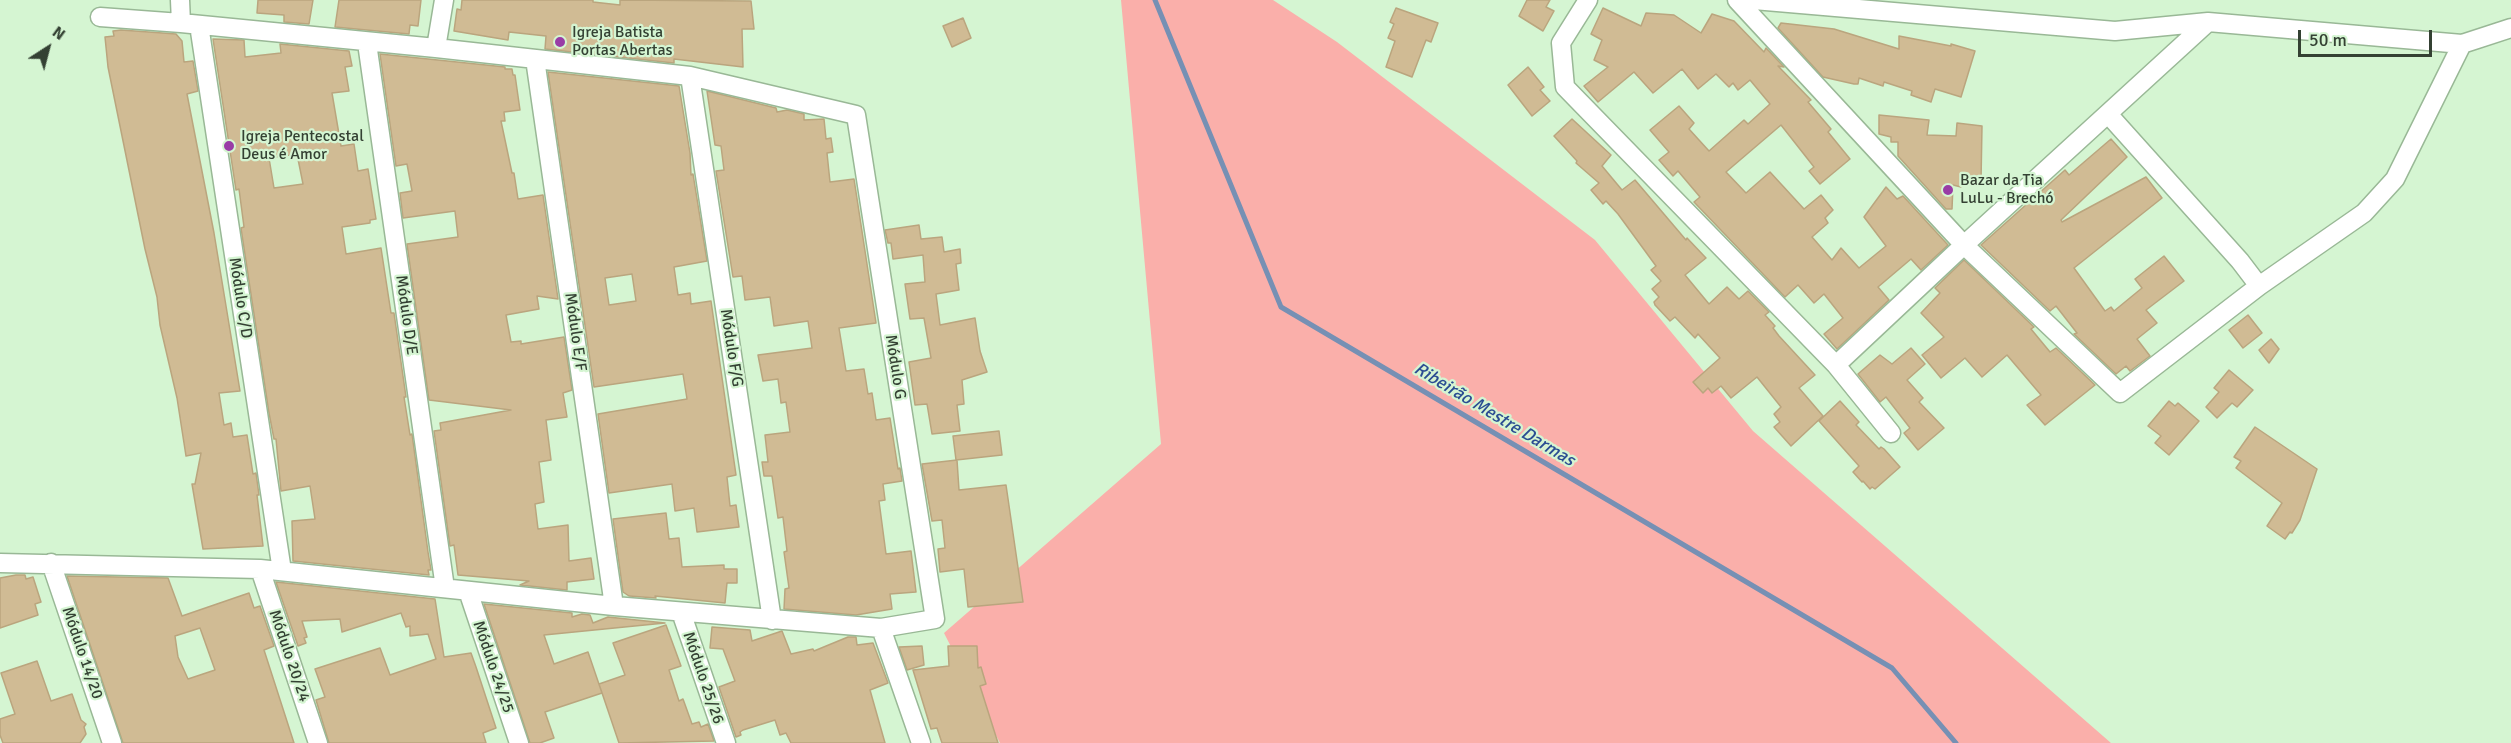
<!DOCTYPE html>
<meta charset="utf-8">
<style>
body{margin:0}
#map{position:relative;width:2511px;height:743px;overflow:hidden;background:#d5f5d2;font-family:Signika,sans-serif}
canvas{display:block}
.north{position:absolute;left:18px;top:18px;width:60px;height:60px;-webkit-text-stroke:4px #d5f5d2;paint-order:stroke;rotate:36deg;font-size:16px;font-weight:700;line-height:24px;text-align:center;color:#344133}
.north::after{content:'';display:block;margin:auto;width:21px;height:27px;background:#344133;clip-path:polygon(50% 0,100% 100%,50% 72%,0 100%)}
.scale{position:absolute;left:2298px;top:30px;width:134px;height:27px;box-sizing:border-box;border:3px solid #344133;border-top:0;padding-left:8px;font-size:18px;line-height:21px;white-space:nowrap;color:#344133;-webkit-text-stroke:4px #d5f5d2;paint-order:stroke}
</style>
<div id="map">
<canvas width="2511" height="743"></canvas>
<div class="north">N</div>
<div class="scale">50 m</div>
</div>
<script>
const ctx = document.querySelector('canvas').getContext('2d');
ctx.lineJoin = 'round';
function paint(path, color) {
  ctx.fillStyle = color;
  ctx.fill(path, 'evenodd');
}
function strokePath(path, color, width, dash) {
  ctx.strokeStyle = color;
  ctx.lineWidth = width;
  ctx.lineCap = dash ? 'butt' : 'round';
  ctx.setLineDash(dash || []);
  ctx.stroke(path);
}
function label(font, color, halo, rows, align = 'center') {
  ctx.font = font + ' Signika,sans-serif';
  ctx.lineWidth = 4.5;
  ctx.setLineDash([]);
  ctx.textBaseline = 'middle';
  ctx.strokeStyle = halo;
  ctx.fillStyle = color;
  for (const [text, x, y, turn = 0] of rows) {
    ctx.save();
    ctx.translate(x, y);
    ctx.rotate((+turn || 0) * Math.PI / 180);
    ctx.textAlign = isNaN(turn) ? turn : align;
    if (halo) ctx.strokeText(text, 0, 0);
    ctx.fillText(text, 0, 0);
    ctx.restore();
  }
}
paint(new Path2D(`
 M1121,0H1273L1337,42L1595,240L1753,431L2111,743H1000L944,633L1161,444Z`), '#faafaa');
strokePath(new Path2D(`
 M1155,0L1281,307L1892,668L1956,743`), '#7690b4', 5);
const building = new Path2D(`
 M258,0H313L309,24L284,22V15L257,13Z
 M339,0H421L418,26L410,25L409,34L335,27Z
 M462,0H593V2L620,5V0L751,1L754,29H742L743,67L674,59V63L545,49L546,36L509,32L508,40L454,31L457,9L461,10Z
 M1527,0H1550L1546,7L1554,11L1543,31L1519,16Z
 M1396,8L1438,23L1431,42L1426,40L1412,77L1386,67L1395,41L1388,38L1394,24L1390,22Z
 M1603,8L1641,26L1646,13L1674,15L1701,33L1712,14L1734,21L1764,52L1766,48L1784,67L1778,66L1811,100L1808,102L1831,129L1828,132L1850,159L1820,184L1809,171L1814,167L1781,125L1726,172L1746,193L1770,172L1804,209L1821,195L1833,210L1825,218L1828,223L1812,237L1832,260L1841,248L1859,268L1886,246L1864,217L1886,187L1897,199L1903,196L1948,245L1921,270L1911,259L1878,287L1889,300L1837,349L1824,334L1843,318L1824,294L1814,303L1798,285L1785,297L1694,202L1700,197L1678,171L1673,176L1659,160L1669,152L1650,130L1679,106L1694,123L1689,129L1709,151L1744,120L1748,124L1770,104L1750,80L1738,90L1733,83L1729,87L1716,74L1698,89L1682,69L1653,93L1634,72L1598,102L1584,86L1608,67L1594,60L1602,40L1591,34Z
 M963,18L971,38L952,47L943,26Z
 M1781,23L1834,29L1899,49V36L1951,46V44L1975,51L1961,97L1935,89L1931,102L1911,95L1912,91L1884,82L1883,86L1859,78L1858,84H1854L1823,77L1778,28Z
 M121,30L176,34L182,41L184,62L193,61L198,91L187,94L214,233L240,391L219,393L224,425L231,423L233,437L247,435L253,474L256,473L259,495H257L263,546L203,549L192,484H195L201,453L186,456L177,398L160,325L157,297L145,249L108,67L105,37L114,36L113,31Z
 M213,39L244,40L245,57L281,53L280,44L349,51L352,66L345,67L349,91L332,93L341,146L354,144L358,171L368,169L376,219L370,220V223L342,227L346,254L381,248L391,313H394L406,397H404L410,435L412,434L428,552L431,570H428L429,575L293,561L292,521L315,519L310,486L281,491L276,439H274L269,413L241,228L244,227L239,189L236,190ZM297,154L303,184L274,188L269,158Z
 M380,54L505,67V69H512L513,75H515L520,110L504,112L505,121H501L512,173H514L518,199L543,195L558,299L537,296L539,309L506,315L511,342L521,341V344L564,337L572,390L563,393L567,417L546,420L551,460L539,462L544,502L535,504L538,529L568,525L569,561L591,558L594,579L567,582V590L520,585L529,581L458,575L454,545L450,546L434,431L441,430L440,423L511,410L429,400L407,244L458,237L455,211L403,218L400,193L412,191L407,164L396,166Z
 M1528,67L1544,87L1540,90L1550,101L1532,116L1508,85Z
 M548,72L679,86L690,153L691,175L693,174L707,261L674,267L678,295L690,293L691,304L711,301L736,475L727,477L730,506L736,505L739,527L697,532L694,508L675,511L672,484L609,493L598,414L687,399L683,374L594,387ZM632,274L636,301L609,305L605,278Z
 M707,91L776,108L777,112L787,110L804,114V120L824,119L826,139L831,138L833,152L827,153L830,182L854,179L876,323L839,328L846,371L864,369L868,394L872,393L876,420L890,418L898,469L900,468L902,481L883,484L885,500L879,501L886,554L911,551L916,592L890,594L892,609L856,615L784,609L785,589L789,588L784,552L787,551L783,517L778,518L772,476H764L762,462H768L765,435L790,432L786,402L781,403L778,379L763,381L758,355L812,348L808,321L774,326L770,297L745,300L742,276L733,277L716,171L724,170L721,146L715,145Z
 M1879,115L1929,120L1927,135L1956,136L1957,123L1982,126L1981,182L1962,181L1961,187L1953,185L1952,209H1946L1898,156V142H1891V137L1879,134Z
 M1572,119L1611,155L1602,166L1622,190L1635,180L1686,240L1687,238L1706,258L1685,275L1709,304L1727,287L1739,299L1748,291L1769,312L1765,315L1775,326L1773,328L1779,336L1815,375L1799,388L1823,416L1791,446L1774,427L1780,422L1774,414L1781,407L1757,377L1731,398L1721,386L1712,393L1708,388L1703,393L1693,382L1720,358L1698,334L1695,338L1675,317L1670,321L1655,305L1654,302L1659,297L1652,289L1661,281L1651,270L1656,266L1618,214L1606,201L1603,204L1591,190L1599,183L1576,163L1577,161L1554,136Z
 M2111,139L2127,157L2061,220L2062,222L2146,177L2162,198L2074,268L2105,311L2111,307L2114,311L2142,288L2135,279L2164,256L2184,281L2146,310L2157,323L2137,339L2150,356L2130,371L2126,366L2116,374L2074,334L2077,333L2056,306L2050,311L1981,245L2065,170L2069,175Z
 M919,225L921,239L942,237L944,252L960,249L961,263L956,264L959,290L936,294L940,325L975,318L980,351L987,372L962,380L964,404L957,405L960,431L932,434L927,404L915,405L909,362L931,358L924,318L910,319L905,284L925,282L923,255L893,259L891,243H888L885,230Z
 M1964,260L2034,327L2031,329L2050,352L2056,348L2095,385L2045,425L2027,405L2041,395L2007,355L1982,377L1965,358L1941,378L1922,355L1944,337L1921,313L1940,293L1935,288Z
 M2248,315L2262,333L2243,348L2229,330Z
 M2271,339L2279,349L2269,363L2259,350Z
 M1911,348L1925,364L1907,380L1923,398L1919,402L1944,428L1918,450L1904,433L1910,428L1886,397L1880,402L1858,374L1880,355L1892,364Z
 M2229,370L2253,390L2237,407L2232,403L2217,418L2206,407L2219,392L2214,388Z
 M1840,401L1859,422L1856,425L1879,449L1881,447L1884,449L1900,467L1875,489L1872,487L1870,489L1863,481L1862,482L1853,472L1859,466L1819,421Z
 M2169,401L2175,406L2178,403L2199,421L2169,455L2155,443L2161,436L2148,426Z
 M2255,427L2317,469L2300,520L2292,533L2290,532L2285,539L2267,526L2282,503L2236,468L2241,461L2234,457Z
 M999,431L1002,455L956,460L953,436Z
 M957,460L959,490L1006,485L1023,602L968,607L964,569L940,572L938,549L945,548L942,520L932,521L922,464Z
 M666,513L669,539L679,538L682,567L724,565V569H737V583H727L725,603L655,596L656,598L629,596L623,592L613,519Z
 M16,575H25L26,579L33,577L41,602L35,604L38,615L0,628V578Z
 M67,576L168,578L182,616L249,593L254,608L260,606L274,646L264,650L294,743H123ZM200,628L215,670L188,679L178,657L175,636Z
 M276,582L435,599L444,657L471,653L476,667L496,728L483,733L486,743H329L316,700L325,697L315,669L380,648L390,675L436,659L428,634L410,636V626L406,627L401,613L342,632L340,619L302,621L307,637L304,638L306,643L298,646Z
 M484,604L572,613V617L582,614L590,615L593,623L608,617L665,623L544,635L554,664L588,652L602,693L545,712L554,738L540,743H530Z
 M666,625L681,666L669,670L679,701L683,699L692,724L699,722L701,727L708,724L714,741L619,743L599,684L625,675L613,643Z
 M712,627L750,630L752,641L782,631L791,654L813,649L814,651L848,637H856L857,645L873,643L888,683L870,690L885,743H791L786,733L780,735L775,720L743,730L740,732L741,735L736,737L719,687L735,681L723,649L710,648Z
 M922,646L924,665L907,670L899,647Z
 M948,646H977L978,668L981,667L986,684L980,686L998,743H942L937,728L931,729L913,670L949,666Z
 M37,661L51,701L72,694L81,720L86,724L84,727L86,734L80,743H3L0,735V719L15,714L1,673Z`);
paint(building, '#d0bb94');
strokePath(building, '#baa57e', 1.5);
const minor = new Path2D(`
 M180,0L181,23
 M1588,0L1561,43L1565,87L1836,365L1964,245L2120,393L2259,286L2364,213L2395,179L2462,44
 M1737,0L1964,245L2208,22
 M1754,0L2115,31L2208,22L2462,44L2511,28
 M199,25L282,571
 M367,43L445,588
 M436,48L444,0
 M535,59L614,606
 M690,76L772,620
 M2108,114L2240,261L2259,286
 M1836,365L1891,433
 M0,563L260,569L614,606L881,628L935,619L856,115L690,76L436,48L181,23L100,17
 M51,563L112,743
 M260,569L318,743
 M468,591L519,743
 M681,612L726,743
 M881,628L921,743`);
strokePath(minor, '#99b896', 21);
strokePath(minor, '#fff', 18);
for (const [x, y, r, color] of [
 [560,42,6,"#993ca6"],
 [229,146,6,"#993ca6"],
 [1948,190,6,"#993ca6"]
]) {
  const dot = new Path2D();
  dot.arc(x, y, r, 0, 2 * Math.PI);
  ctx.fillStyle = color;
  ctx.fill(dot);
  strokePath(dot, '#d5f5d2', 2);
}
label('16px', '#344133', '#d5f5d2', [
 ["Igreja Batista",572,33],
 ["Portas Abertas",572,51],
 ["Igreja Pentecostal",241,137],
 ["Deus é Amor",241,155],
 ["Bazar da Tia",1960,181],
 ["LuLu - Brechó",1960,199]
], 'left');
label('16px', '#344133', '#d5f5d2', [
 ["Módulo C/D",240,298,81],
 ["Módulo D/E",406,315,82],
 ["Módulo E/F",575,332,82],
 ["Módulo F/G",731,348,81],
 ["Módulo G",895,367,81],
 ["Módulo 14/20",82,653,71],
 ["Módulo 20/24",289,656,71],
 ["Módulo 24/25",493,667,71],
 ["Módulo 25/26",703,678,71]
]);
label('italic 18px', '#2b4d92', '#d5f5d2', [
 ["Ribeirão Mestre Darmas",1494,415,31]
]);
</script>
